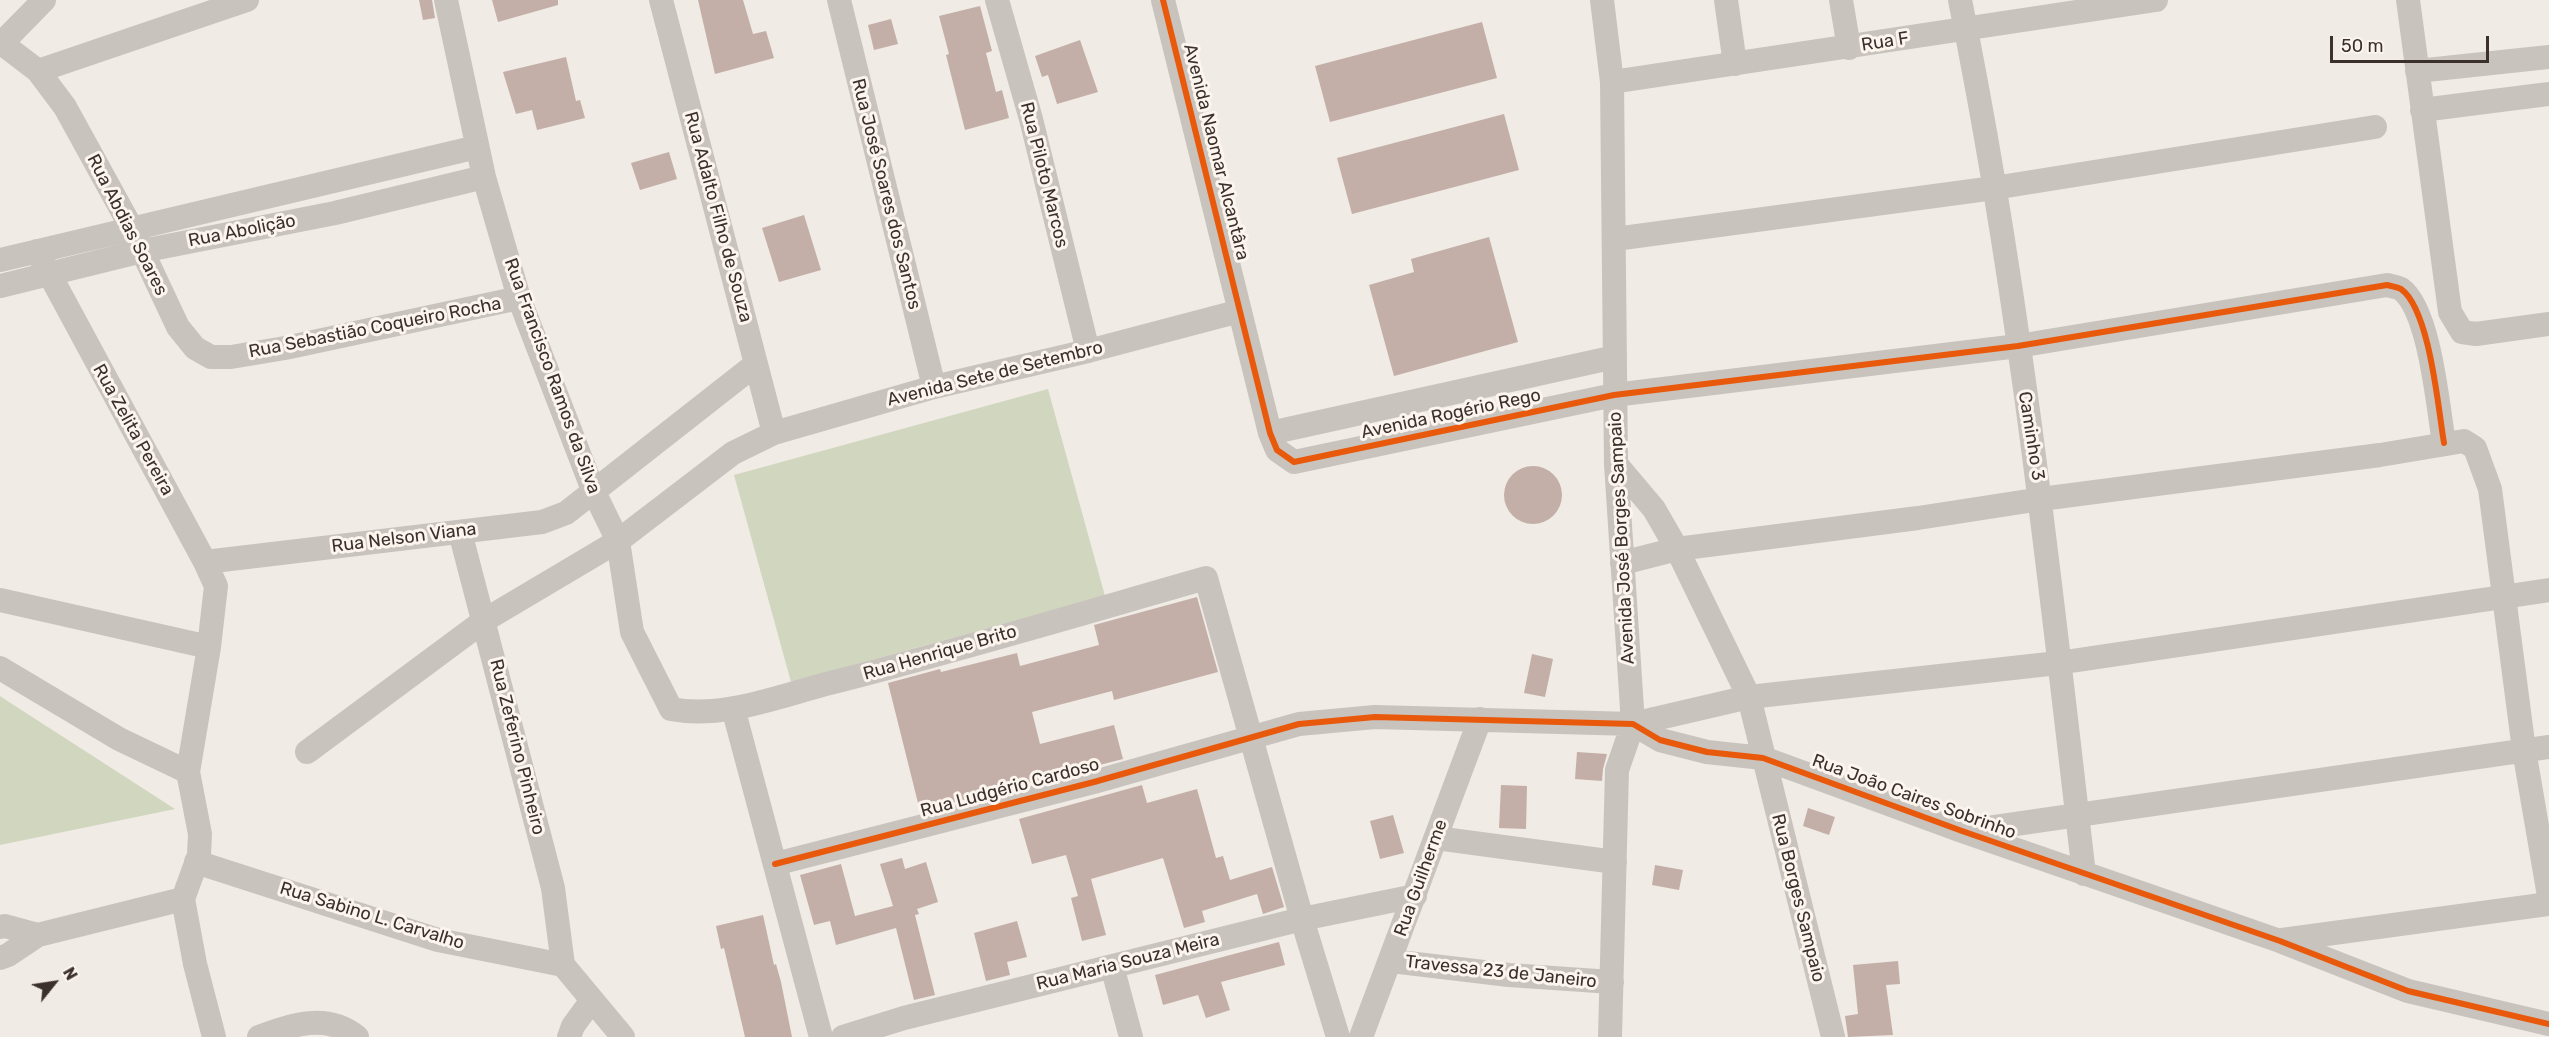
<!DOCTYPE html>
<meta charset="utf-8">
<style>
body{margin:0}
#map{position:relative;width:2549px;height:1037px;overflow:hidden;background:#f0ebe5;font-family:Rubik,sans-serif}
canvas{display:block}
.north{position:absolute;left:24px;top:953px;width:60px;height:60px;-webkit-text-stroke:4px #fbf5ee;paint-order:stroke;rotate:60deg;font-size:16px;font-weight:700;line-height:24px;text-align:center;color:#3b302b}
.north::after{content:'';display:block;margin:auto;width:21px;height:27px;background:#3b302b;clip-path:polygon(50% 0,100% 100%,50% 72%,0 100%)}
.scale{position:absolute;left:2330px;top:36px;width:159px;height:27px;box-sizing:border-box;border:3px solid #3b302b;border-top:0;padding-left:8px;font-size:18px;line-height:21px;white-space:nowrap;color:#3b302b;-webkit-text-stroke:4px #fbf5ee;paint-order:stroke}
</style>
<div id="map">
<canvas width="2549" height="1037"></canvas>
<div class="north">N</div>
<div class="scale">50 m</div>
</div>
<script>
const ctx = document.querySelector('canvas').getContext('2d');
ctx.lineJoin = 'round';
function paint(path, color) {
  ctx.fillStyle = color;
  ctx.fill(path, 'evenodd');
}
function strokePath(path, color, width, dash) {
  ctx.strokeStyle = color;
  ctx.lineWidth = width;
  ctx.lineCap = dash ? 'butt' : 'round';
  ctx.setLineDash(dash || []);
  ctx.stroke(path);
}
function label(font, color, halo, rows, align = 'center') {
  ctx.font = font + ' Rubik,sans-serif';
  ctx.lineWidth = 6;
  ctx.setLineDash([]);
  ctx.textBaseline = 'middle';
  ctx.strokeStyle = halo;
  ctx.fillStyle = color;
  for (const [text, x, y, turn = 0] of rows) {
    ctx.save();
    ctx.translate(x, y);
    ctx.rotate((+turn || 0) * Math.PI / 180);
    ctx.textAlign = isNaN(turn) ? turn : align;
    if (halo) ctx.strokeText(text, 0, 0);
    ctx.fillText(text, 0, 0);
    ctx.restore();
  }
}
paint(new Path2D(`
 M1048,389L1105,596L791,682L734,475Z
 M0,696L9,702L175,809L0,845Z`), '#d1d6bf');
paint(new Path2D(`
 M419,0H432L435,18L423,20Z
 M492,0H558V5L498,22Z
 M698,0H743L753,34L766,31L774,58L715,74Z
 M980,6L992,51L986,53L996,92L1002,90L1009,118L965,130L946,55L949,54L939,16Z
 M891,19L898,44L874,50L868,25Z
 M1482,22L1497,78L1330,122L1315,66Z
 M1080,40L1098,92L1057,104L1048,75L1042,77L1035,56Z
 M566,57L576,101L580,100L585,118L537,130L532,110L516,114L503,72Z
 M1504,114L1519,170L1352,214L1337,158Z
 M669,152L677,179L640,190L631,163Z
 M804,215L821,270L779,282L762,228Z
 M1489,237L1518,342L1394,376L1369,285L1414,272L1411,259Z
 M1504 495a29 29 0 1 1 58 0a29 29 0 1 1-58 0Z
 M1197,597L1218,672L1114,700L1112,691L1032,712L1040,744L1114,725L1123,759L920,811L888,683L940,669L941,672L1017,653L1020,666L1099,645L1094,625Z
 M1532,654L1553,659L1545,697L1524,693Z
 M1577,752L1607,754L1603,769L1602,781L1575,779Z
 M1142,785L1147,803L1197,789L1216,858L1223,856L1230,880L1272,867L1284,907L1263,914L1257,894L1202,911L1205,922L1184,928L1163,858L1091,879L1106,935L1082,941L1071,898L1078,896L1066,855L1032,864L1019,819Z
 M1501,785L1527,786L1526,829L1499,828Z
 M1808,808L1835,817L1829,835L1803,826Z
 M1393,815L1404,853L1380,859L1370,821Z
 M902,858L905,869L926,862L938,902L917,909L919,914L915,915L935,995L914,1000L896,928L836,945L830,921L814,925L800,875L841,864L855,916L893,906L880,864Z
 M1655,865L1683,870L1679,890L1652,885Z
 M763,915L774,965L776,964L781,982L792,1037H745L724,948L721,949L716,926Z
 M1017,921L1027,957L1007,962L1010,975L986,981L974,933Z
 M1279,942L1285,965L1221,982L1230,1010L1206,1018L1198,995L1163,1005L1155,975Z
 M1898,961L1900,984L1886,985L1893,1035L1848,1037L1845,1016L1858,1014L1853,965Z`), '#c3afa7');
strokePath(new Path2D(`
 M446,0L484,177L519,298L593,490L618,541L632,632L671,709C721,719 777,697 826,684C953,652 1080,614 1206,578L1302,919L1338,1037
 M661,0L774,433
 M839,0L934,387
 M997,0L1031,119L1088,351
 M1163,0L1270,433L1277,450L1294,462L1614,395L2018,346L2387,285C2391,286 2397,287 2401,289C2430,310 2438,408 2444,443
 M1602,0L1612,82L1616,464L1633,724L1617,770L1610,1037
 M1726,0L1735,64
 M1841,0L1849,48
 M1960,0C2019,289 2050,582 2084,874
 M2408,0L2450,312L2462,332L2476,334L2549,324
 M0,42L38,71L65,107L131,227L178,327L195,348L211,357H231L285,348L519,298
 M0,45L44,0
 M38,71L247,0
 M2417,71L2549,57
 M1612,82L2156,0
 M2422,110L2549,94
 M1615,239L1994,188L2375,127
 M37,251L205,562L216,586L209,647L188,772L200,834L199,855L183,899L195,964L214,1037
 M0,260L477,147
 M0,286L142,251L335,213L484,177
 M1270,433L1615,357
 M1616,464L1654,509L1677,549L1749,697L1833,1037
 M460,532L553,888L563,965
 M205,562L542,522L566,513L756,364
 M1622,563L1677,549L1918,518L2041,499L2380,455L2464,441L2475,448L2490,489L2524,750L2549,896
 M0,600L209,647
 M0,668L119,739L188,772
 M733,708L821,1037
 M1633,724L1749,697L2058,663L2549,590
 M307,752L485,620L618,541L733,453L774,433L934,387L1088,351L1240,311
 M1967,831L2549,747
 M1436,838L1615,862
 M196,862L438,940L563,965L623,1037
 M775,864L1094,782L1299,724L1375,717L1633,724L1660,740L1707,752L1763,758L1962,831L2280,941L2408,991L2549,1024
 M0,927L5,926L38,935
 M2282,940L2549,904
 M0,958L8,955L38,935L183,899
 M1391,961L1509,975L1612,982
 M1112,966L1131,1037
 M259,1037C292,1024 328,1013 357,1037
 M569,1037L573,1026L592,1000
 M843,1037L904,1018L1302,919L1415,896
 M1361,1037L1480,719`), '#c9c3be', 24);
strokePath(new Path2D(`
 M1163,0L1270,433L1277,450L1294,462L1614,395L2018,346L2387,285C2391,286 2397,287 2401,289C2430,310 2438,408 2444,443
 M775,864L1094,782L1299,724L1375,717L1633,724L1660,740L1707,752L1763,758L1962,831L2280,941L2408,991L2549,1024`), '#e8590c', 6);
label('18px', '#3b302b', '#fbf5ee', [
 ["Rua F",1885,42,-9],
 ["Avenida Naomar Alcantâra",1216,152,76],
 ["Rua Piloto Marcos",1044,175,76],
 ["Rua José Soares dos Santos",886,194,76],
 ["Rua Adalto Filho de Souza",718,217,75],
 ["Rua Abdias Soares",127,225,63],
 ["Rua Abolição",242,231,-11],
 ["Rua Sebastião Coqueiro Rocha",375,328,-11],
 ["Avenida Sete de Setembro",995,374,-14],
 ["Rua Francisco Ramos da Silva",552,376,70],
 ["Avenida Rogério Rego",1451,414,-12],
 ["Rua Zelita Pereira",133,430,61],
 ["Caminho 3",2031,436,81],
 ["Rua Nelson Viana",404,538,-7],
 ["Avenida José Borges Sampaio",1622,538,-93],
 ["Rua Henrique Brito",940,653,-16],
 ["Rua Zeferino Pinheiro",517,747,76],
 ["Rua Ludgério Cardoso",1010,788,-15],
 ["Rua João Caires Sobrinho",1914,797,20],
 ["Rua Guilherme",1421,878,-70],
 ["Rua Borges Sampaio",1798,898,76],
 ["Rua Sabino L. Carvalho",372,916,17],
 ["Rua Maria Souza Meira",1128,962,-14],
 ["Travessa 23 de Janeiro",1501,972,6]
]);
</script>
